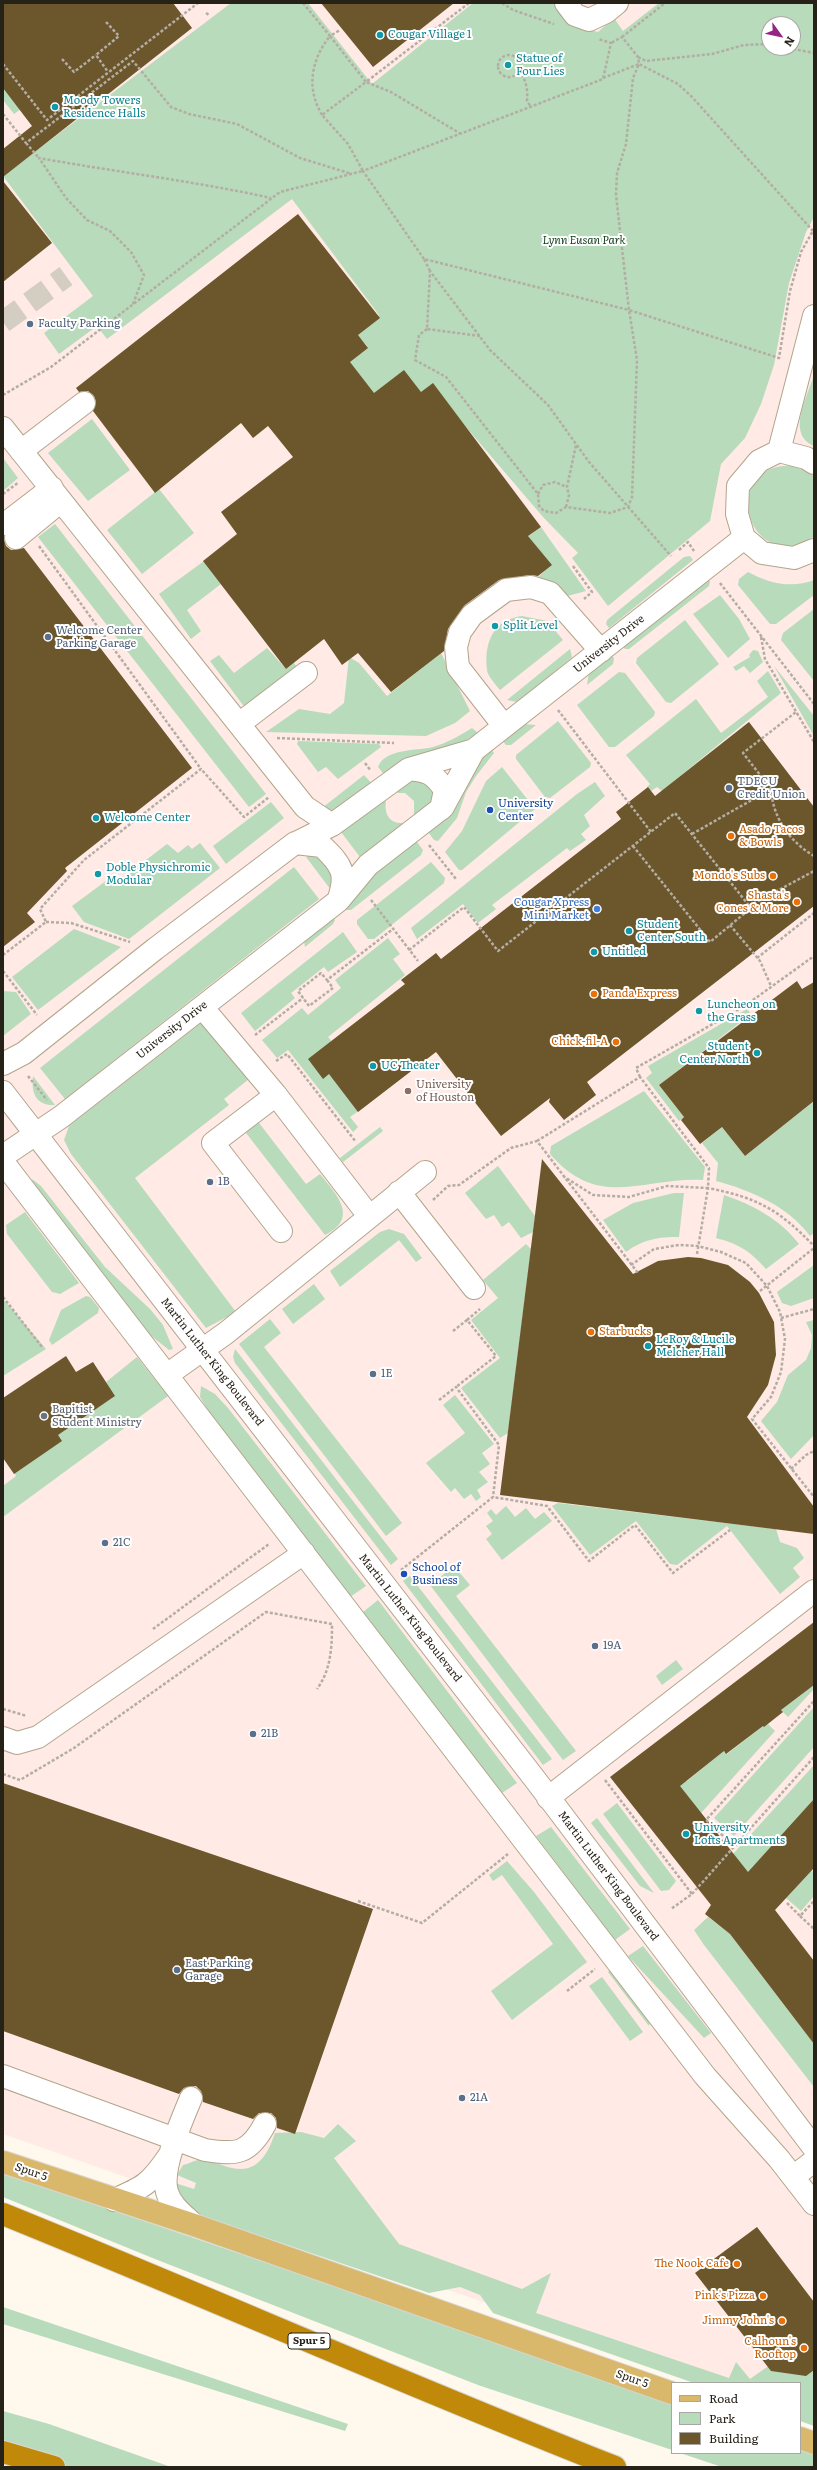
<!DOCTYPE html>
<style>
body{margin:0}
#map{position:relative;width:817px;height:2470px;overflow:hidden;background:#fef8ed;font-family:Literata,serif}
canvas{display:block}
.frame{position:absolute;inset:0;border:4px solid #272218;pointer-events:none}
.legend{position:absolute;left:671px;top:2382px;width:130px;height:72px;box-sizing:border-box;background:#fff;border:1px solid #a9a7a3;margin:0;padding:5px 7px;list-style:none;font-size:12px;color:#272218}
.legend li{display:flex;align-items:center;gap:8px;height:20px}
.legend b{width:20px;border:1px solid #a9a7a3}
.north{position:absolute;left:761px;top:16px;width:40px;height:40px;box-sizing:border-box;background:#fff;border:1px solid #a9a7a3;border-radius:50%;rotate:123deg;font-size:11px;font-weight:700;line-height:16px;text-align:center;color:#272218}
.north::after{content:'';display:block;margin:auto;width:14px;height:18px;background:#942585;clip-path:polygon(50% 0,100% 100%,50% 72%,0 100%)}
</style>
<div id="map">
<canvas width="817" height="2470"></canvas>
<div class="frame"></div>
<ul class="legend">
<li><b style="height:5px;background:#dab86b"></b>Road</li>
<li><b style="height:11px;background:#b8dbbb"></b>Park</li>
<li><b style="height:11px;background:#6c562c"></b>Building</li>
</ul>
<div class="north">N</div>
</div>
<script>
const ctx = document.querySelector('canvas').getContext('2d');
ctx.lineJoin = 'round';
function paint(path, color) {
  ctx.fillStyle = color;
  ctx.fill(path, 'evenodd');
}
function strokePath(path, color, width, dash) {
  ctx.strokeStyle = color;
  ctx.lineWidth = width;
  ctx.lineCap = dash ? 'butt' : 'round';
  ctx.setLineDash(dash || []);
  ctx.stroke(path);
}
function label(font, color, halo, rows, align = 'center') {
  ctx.font = font + ' Literata,serif';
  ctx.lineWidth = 4;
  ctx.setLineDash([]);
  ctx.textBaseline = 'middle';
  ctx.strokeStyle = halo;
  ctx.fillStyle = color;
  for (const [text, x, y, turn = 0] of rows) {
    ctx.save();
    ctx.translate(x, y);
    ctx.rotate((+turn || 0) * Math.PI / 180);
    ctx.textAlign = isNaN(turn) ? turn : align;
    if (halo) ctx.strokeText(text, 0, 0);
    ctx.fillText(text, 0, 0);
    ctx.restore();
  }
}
paint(new Path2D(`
 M3,3H814V2418L800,2383H714L3,2134ZM769,24H793V48H769Z`), '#ffeae5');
paint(new Path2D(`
 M231,3H308L372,84L473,3H556L573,26L598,32L614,18L623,31L659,3H814V217L806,232L789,283L774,365L761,404L745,438L721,464L710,521L608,606L572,558L578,553L543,517L431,386L420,394L367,401L347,361L367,346L356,333L379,315L292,199L107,339L97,326L59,354L44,333L93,296L3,176ZM769,24H793V48H769Z
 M3,86L21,109L14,114L3,100Z
 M814,375V446C786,434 807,398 814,375Z
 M92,419L130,470L88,501L48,453Z
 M3,458L18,478L3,491Z
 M793,465L814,476V537C805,541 792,548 782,546C750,542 737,497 759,476C769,467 781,466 793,465Z
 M159,489L194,533L142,574L107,530Z
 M55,524L266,794L249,807L38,537Z
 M541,527L586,591L560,598L531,584L551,565L528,536Z
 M690,556L693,560L609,628L606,624L607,620L684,557Z
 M204,561L221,584L187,610L201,631L191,639L159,594Z
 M748,572C768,583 791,589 814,580V595L776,624H770L738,585L739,579Z
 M707,578L710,581L709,586L629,649H625L622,645Z
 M720,595L739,619L750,639L728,658L693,614Z
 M814,609V681L781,640L783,633Z
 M522,616L547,621L563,640L500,690C496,685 487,675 487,670C484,644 492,620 522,616Z
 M685,620L719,664L671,703L666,702L636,663L637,658Z
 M267,648L286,669L294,663L297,667L246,709L210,661L219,655L234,673Z
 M570,649L572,657L570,659L517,702L507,700Z
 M753,650L758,651L763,662L750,673L744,666L736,671L733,667L750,657L749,655Z
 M441,653L470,711L455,723L426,736L266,732L299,709L330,714L344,703L349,657L359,663L387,696Z
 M610,654L614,658L613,664L587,685L589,672Z
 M774,666L814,716V736Z
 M768,671L781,693L662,791L657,787L651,791L647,787L650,784L626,755L696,699L721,733L768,697L757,681Z
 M619,672L625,673L655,712L654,716L615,747H609L577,705Z
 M558,721L591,763L590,767L550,798L545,797L516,759V755Z
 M523,724L536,725L511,745H506L502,740Z
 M472,728L478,733L463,742L387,778L378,767C385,748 417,751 433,747C447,743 459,736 472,728Z
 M298,741L379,744L381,747L338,779L326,767L318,772L297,744Z
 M491,749L494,753L476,776L466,792L457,818L438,841L434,840L426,829L480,760Z
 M502,767L535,809L462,870H459L445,852L462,831L486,781Z
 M364,775L375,787L336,815L322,808Z
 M422,777L435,792L432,803L419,820L414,814V801L405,793H398L394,787L401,782Z
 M595,782L605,796L584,815L590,826L581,834L586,840L570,851L567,848L492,905L496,909L478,923L463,904L417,939L411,928L577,794Z
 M382,797L386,802C384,814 390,824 403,823L407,829L363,861L341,832Z
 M271,802L284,818L226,864L213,846Z
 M414,838L423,850L421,855L351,910H346L343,906L358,886Z
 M200,843L220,868L129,939L84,922L72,906L114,875L121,879L167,844L178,853L188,845L192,849Z
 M312,854L335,863L331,890L306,857Z
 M431,862L445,878L444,883L374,939H368L357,924V920Z
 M294,867L319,899L65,1099L40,1068Z
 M332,916L335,920L333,924L305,947L304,941Z
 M74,929L121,947L38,1010L12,977Z
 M343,932L357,952L328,972L324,967L291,993L295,998L255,1031L241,1013Z
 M388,938L400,954L393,959L405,975L328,1037L332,1042L329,1071L360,1110L350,1117L358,1127L353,1132L288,1050L277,1058L262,1040L302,1008L308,1015L341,988L335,980Z
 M3,991L16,992L31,1014L3,1036Z
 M747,1009L751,1014L659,1085L684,1117L679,1121L646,1078L652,1073L648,1066Z
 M205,1020L249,1079L224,1099L229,1105L135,1178L236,1312L206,1328L71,1154L64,1140L69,1126Z
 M33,1076L55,1105C36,1106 31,1093 33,1076Z
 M644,1091L705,1167L703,1180C641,1177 600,1211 550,1154L551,1146Z
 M813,1102L814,1233L810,1236C788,1206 750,1190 716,1181L718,1163L702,1143L722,1127L745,1156Z
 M256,1119L306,1184L320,1174C336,1194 360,1218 325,1235L243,1129Z
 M380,1127L383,1131L343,1162L340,1158Z
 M498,1166L535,1216L533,1232L521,1238L509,1222L502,1227L494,1215L486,1219L465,1193Z
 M32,1179L41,1186L105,1267L150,1309L163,1325L173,1349L169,1350L144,1330L34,1187Z
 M674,1193H684L679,1237C658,1237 644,1239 626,1252L603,1220L633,1203Z
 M724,1195C753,1205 780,1219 799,1244L766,1269C750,1251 739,1244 716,1238Z
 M25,1212L79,1283L60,1294L52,1292L7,1234L6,1225Z
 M389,1229L404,1234L422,1258L416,1262L399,1240L340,1287L330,1271L380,1232Z
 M526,1244L531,1249L508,1433L500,1438L461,1388L500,1358L471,1320L498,1298L483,1280Z
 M814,1265V1298L791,1306L782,1303L777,1292Z
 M314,1284L325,1299L293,1324L282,1309Z
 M86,1296L90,1297L99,1308L98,1313L52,1345L49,1340L61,1310Z
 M3,1299L46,1349L3,1376Z
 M270,1319L281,1333L264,1347L402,1523L386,1536L239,1344Z
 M814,1320V1435L791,1459L761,1421L777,1402L788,1375L806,1360L811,1348L812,1335L806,1322Z
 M235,1349L398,1559L391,1565L235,1363L233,1357Z
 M137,1357L168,1396L3,1517V1486L16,1476L14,1472L57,1434L114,1397L106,1382Z
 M201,1386L215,1394L228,1408L366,1586L350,1597L217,1424L200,1397Z
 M455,1395L494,1444L482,1453L490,1464L479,1472L488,1482L477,1490L481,1497L476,1501L471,1494L464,1499L455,1488L451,1492L426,1463L465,1433L443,1405Z
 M558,1503L776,1529L780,1542L797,1548L804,1558L793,1568L800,1577L780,1594L727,1526L677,1565L670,1564L636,1521L590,1555L552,1506Z
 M506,1506L515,1517L526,1508L535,1519L544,1512L552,1521L502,1560L486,1539L492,1534L486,1526L493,1521L487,1513L491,1509L496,1515Z
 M454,1566L470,1585L456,1596L576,1751L563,1760L430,1585Z
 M410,1576L552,1759L543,1765L403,1581Z
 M378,1600L517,1783L502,1793L363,1612Z
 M676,1660L683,1669L662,1685L656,1676Z
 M814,1685V1689L788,1717L781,1710Z
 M814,1707V1747L734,1836L714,1818Z
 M768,1724L775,1731L701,1813L676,1785L685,1779L687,1781L724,1751L727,1754L763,1726Z
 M814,1765V1799L752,1878L733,1854Z
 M617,1803L676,1881L669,1890L661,1891L603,1814Z
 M597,1818L654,1893L640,1886L591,1823Z
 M551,1827L630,1929L615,1940L536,1836Z
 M507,1861L534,1892L587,1962L512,2020L491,1991L553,1944L502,1875L493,1881L489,1875Z
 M811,1871L814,1872V1896L801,1911L786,1898Z
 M708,1917L730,1934L814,2044V2087L704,1945L694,1930Z
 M643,1946L711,2033L704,2038L628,1956Z
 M610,1970L650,2022L649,2026L608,1972Z
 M602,1977L643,2032L630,2041L589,1986Z
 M338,2124L356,2141L334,2158L399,2244L522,2289L551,2273L536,2313L729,2378L736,2362L750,2379L767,2367L808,2373L814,2369V2426L800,2421V2383H694L493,2313L480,2295L460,2287L429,2293L184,2210L175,2183L194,2189L196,2183L177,2175L183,2165C188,2164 193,2161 198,2160C210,2159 220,2165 232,2168C257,2174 268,2154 275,2133L301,2132L324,2138Z
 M3,2173L672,2401V2450L478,2385L155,2259L3,2197Z
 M3,2307L348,2424L345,2431L3,2324Z
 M3,2411L49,2424L171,2467H65L3,2448Z
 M800,2446L814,2451V2467H722L680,2453H800Z`), '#b8dbbb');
paint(new Path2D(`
 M3,3H173L192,28L3,177V149L32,126L3,88Z
 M321,3H454L373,67Z
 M3,181L52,243L3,282Z
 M298,214L380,318L358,335L368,348L350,362L374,393L404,370L421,392L433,383L541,527L528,536L552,565L538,576L530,575L499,580L465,605L448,629L444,651L391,692L358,653L342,665L324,639L286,669L203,561L237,534L221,512L293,457L268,426L253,438L241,423L155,493L93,411L96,402L94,396L88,391L79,392L76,388Z
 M3,536L6,546L11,550L24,548L192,768L65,868L67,871L27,913L35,922L3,947Z
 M749,722L814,807V906L587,1082L596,1095L564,1120L549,1102L550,1098L501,1136L436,1052L358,1112L329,1074L323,1079L308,1059L405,984L401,980L436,953L441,959L621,819L616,812L648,787L655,796Z
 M797,981L802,989L814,982V1101L745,1156L722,1127L700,1144L681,1120L684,1117L659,1085Z
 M542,1159L633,1274L658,1261L688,1257L701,1258L728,1265L750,1282L759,1293L774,1322L776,1355L768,1385L747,1417L814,1507V1534L500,1495Z
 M66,1356L76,1372L93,1362L115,1396L58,1435L62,1441L14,1474L3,1458V1398Z
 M814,1622V1685L781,1710L783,1712L764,1727L763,1726L726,1754L724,1751L680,1786L748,1872L814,1799V1868L775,1910L814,1961V2044L730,1934L705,1914L711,1905L610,1777Z
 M3,1783L373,1909L295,2134L277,2128L276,2118L271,2113H259L253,2119L203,2102L201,2091L196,2086L184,2088L179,2094L3,2031Z
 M757,2227L814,2302V2370L806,2376L771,2371L695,2273Z`), '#6c562c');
strokePath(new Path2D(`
 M3,322L66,276`), '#d3cdc2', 22, [22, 11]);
const minor = new Path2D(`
 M566,3L575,15L589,20L606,12L617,3
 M3,428L305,807L332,825
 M21,451L84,403
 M779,451L814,316
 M814,463L806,458L779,451L759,461L738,486L737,514L744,538L762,553L794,558L814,550
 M5,524L52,488
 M16,538L61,501
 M239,724L306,673
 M504,726L458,667L456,647L460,632L472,615L506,590L531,587L550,593L601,651
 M409,769C429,771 434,774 445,790L441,809
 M296,843L332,825L409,769L474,750L744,538
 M339,900L368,865L443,807L474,750
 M202,1007L276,1095L369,1216
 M3,1064L24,1053L155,949L295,843L322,846C342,865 348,874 338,901L61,1117L3,1156
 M3,1092L534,1778L814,2148
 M276,1095L213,1143L281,1231
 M3,1162L705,2076L779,2159L814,2204
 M399,1192L474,1288
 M167,1375L226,1333L425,1172
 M3,1738L17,1743L38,1737L304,1553
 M548,1798L814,1591
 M3,2076L205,2150C237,2155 249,2154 265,2124
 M191,2098C182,2119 160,2170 167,2192C171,2206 184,2215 194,2225
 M793,2177L814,2161
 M114,2200C144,2187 150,2184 169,2156`);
const major = new Path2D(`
 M3,2162L194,2225L672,2393
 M800,2438L814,2443`);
const highway = new Path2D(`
 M3,2214C208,2297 409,2386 615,2467
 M3,2452L54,2467`);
strokePath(minor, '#b3a58b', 24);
strokePath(major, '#d8d7d5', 24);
strokePath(highway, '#d8d7d5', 24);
strokePath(new Path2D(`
 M303,3L330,36L340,30
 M502,3L513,10L554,24
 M206,13L209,15
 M106,22L119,36L96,55L108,72
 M622,37L665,3
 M788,48L814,53
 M498 66a11 11 0 1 1 22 0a11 11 0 1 1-22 0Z
 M638,57L646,61L712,54L744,45L769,44
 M62,59L74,72L96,55
 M3,64L47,120L198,3
 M519,70C526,80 528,89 527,101L531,107
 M603,78L639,64L638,57L622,37L611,43
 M3,114L26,143L133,61L171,107L189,114L237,124L300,158L352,174
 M322,115C306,88 311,60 330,36L366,82L469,3
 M26,143L39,158
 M424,259L363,171L603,79L611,43L598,39
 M430,271L424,259L629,310L616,195L617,173L626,144L633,78L639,64L678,84L692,97L813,231
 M133,304L144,275L131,252L110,231L87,220L66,198L39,158C116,172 194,181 271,198
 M427,329L419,335L415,360L446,377L538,494L539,506L544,511L556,513L566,507L610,513L628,507L632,497L637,360L629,310L779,358L790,291L801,252L814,229
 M480,336L427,329L430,271L490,350L548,405L589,462L671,556
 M3,395L51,367L280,192L363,171L348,144L322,115L366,82L391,92L461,134
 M3,494L19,482
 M538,494L543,485L555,482L567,487
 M566,507L569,495L567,487L576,445
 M39,546L201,769
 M679,550L688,542L694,551
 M573,566L592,592L584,599
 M720,583L814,704
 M761,637L765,659L814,742
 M558,710L651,832
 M277,738L394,743
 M365,763L371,771
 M771,789C773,818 789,841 814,856
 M692,834L771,789L743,753L796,712
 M429,845L456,879
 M371,900L418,961
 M749,906L814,871
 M46,922L71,923L130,942
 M730,925L760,961L771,986
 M409,950L464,907L498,951L675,813L751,908L710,942L633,846
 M3,955L46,922L40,909L84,860L201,769L244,817L269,797
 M757,958L814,913
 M3,971L37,1015
 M327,980L333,988L309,1006L298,991L321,973L327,980L393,929
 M255,1035L303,998
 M276,1061L287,1054L356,1142
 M28,1076L47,1100
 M640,1077L636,1068L746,1005L814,956
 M537,1141L640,1077L709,1168L708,1188L667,1186L629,1197L593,1195L563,1176
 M433,1200L448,1186L459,1185L511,1148L537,1141L638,1273
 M697,1254L708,1188C758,1198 778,1209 814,1246
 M631,1265L654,1249L679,1245L698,1246L721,1252L746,1263L767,1286L780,1312L785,1339L781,1372L771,1397L752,1419L814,1497
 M760,1291L814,1248
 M3,1297L42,1347
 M781,1318L814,1309
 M467,1320L480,1309
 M453,1331L467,1320L496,1356L456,1387
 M439,1400L456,1387L499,1445L493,1497
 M791,1469L806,1455L814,1451
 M401,1570L493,1497L547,1506L589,1561L635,1525L673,1573L730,1530
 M153,1629L269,1544
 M3,1709L27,1716
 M3,1774L20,1780L74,1748L266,1612L332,1624C332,1647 331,1670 317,1689
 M605,1780L692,1894L671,1909
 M734,1846L706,1820L814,1701
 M692,1894L814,1757
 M358,1901L422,1923L508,1854
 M787,1903L800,1916L814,1901
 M800,1916L814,1929
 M567,1991L595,1969`), '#b3ada3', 2.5, [3, 2]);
strokePath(minor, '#fff', 22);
strokePath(major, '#dab86b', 22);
strokePath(highway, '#c18909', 22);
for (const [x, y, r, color] of [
 [380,35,4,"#0f9aa8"],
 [508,65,4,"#0f9aa8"],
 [55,107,4,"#0f9aa8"],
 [30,324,4,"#5c6f8a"],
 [495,626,4,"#0f9aa8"],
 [48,637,4,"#5c6f8a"],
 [729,788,4,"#5c6f8a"],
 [490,810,4,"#1a4fb4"],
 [96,818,4,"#0f9aa8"],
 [731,836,4,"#e8710a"],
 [98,874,4,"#0f9aa8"],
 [773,876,4,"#e8710a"],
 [797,902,4,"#e8710a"],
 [597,909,4,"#3f7fe0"],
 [629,931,4,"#0f9aa8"],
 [594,952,4,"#0f9aa8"],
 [594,994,4,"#e8710a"],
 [699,1011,4,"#0f9aa8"],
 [616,1042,4,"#e8710a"],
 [757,1053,4,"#0f9aa8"],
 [373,1066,4,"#0f9aa8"],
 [408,1091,4,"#8d6e63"],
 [210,1182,4,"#5c6f8a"],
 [591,1332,4,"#e8710a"],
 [648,1346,4,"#0f9aa8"],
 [373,1374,4,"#5c6f8a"],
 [44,1416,4,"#6b7280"],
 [105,1543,4,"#5c6f8a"],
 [404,1574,4,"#1a4fb4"],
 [595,1646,4,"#5c6f8a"],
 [253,1734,4,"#5c6f8a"],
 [686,1834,4,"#0f9aa8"],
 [177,1970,4,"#5c6f8a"],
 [462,2098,4,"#5c6f8a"],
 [737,2264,4,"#e8710a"],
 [763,2296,4,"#e8710a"],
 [782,2321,4,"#e8710a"],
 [804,2348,4,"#e8710a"]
]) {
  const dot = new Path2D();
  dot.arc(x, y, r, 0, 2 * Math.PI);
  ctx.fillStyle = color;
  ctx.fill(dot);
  strokePath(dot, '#fff', 1.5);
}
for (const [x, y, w] of [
 [309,2341,42]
]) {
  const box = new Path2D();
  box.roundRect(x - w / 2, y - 8, w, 16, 3);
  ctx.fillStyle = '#fff';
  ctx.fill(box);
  strokePath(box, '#272218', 1);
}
label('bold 10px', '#272218', null, [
 ["Spur 5",309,2341]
]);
label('11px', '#0d838f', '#fff', [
 ["Cougar Village 1",388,35],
 ["Statue of",516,59],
 ["Four Lies",516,72],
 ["Moody Towers",63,101],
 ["Residence Halls",63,114],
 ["Split Level",503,626],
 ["Welcome Center",104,818],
 ["Doble Physichromic",106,868],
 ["Modular",106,881],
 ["Student",637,925],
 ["Center South",637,938],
 ["Untitled",602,952],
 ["Luncheon on",707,1005],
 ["the Grass",707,1018],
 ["Student",749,1047,"right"],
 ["Center North",749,1060,"right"],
 ["UC Theater",381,1066],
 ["LeRoy & Lucile",656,1340],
 ["Melcher Hall",656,1353],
 ["University",694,1828],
 ["Lofts Apartments",694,1841]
], 'left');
label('italic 11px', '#0f3b19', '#fff', [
 ["Lynn Eusan Park",584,241]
]);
label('11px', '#4e5e75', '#fff', [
 ["Faculty Parking",38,324],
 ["Welcome Center",56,631],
 ["Parking Garage",56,644],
 ["TDECU",737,782],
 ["Credit Union",737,795],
 ["1B",218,1182],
 ["1E",381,1374],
 ["21C",113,1543],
 ["19A",603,1646],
 ["21B",261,1734],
 ["East Parking",185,1964],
 ["Garage",185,1977],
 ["21A",470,2098]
], 'left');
label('11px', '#272218', '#fff', [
 ["University Drive",609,644,-38],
 ["University Drive",172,1030,-38],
 ["Martin Luther King Boulevard",212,1362,52],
 ["Martin Luther King Boulevard",410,1618,52],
 ["Martin Luther King Boulevard",608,1876,53],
 ["Spur 5",31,2172,19],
 ["Spur 5",632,2379,19]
]);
label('11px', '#164399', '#fff', [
 ["University",498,804],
 ["Center",498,817],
 ["School of",412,1568],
 ["Business",412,1581]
], 'left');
label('11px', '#c56008', '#fff', [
 ["Asado Tacos",739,830,"left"],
 ["& Bowls",739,843,"left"],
 ["Mondo's Subs",765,876],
 ["Shasta's",789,896],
 ["Cones & More",789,909],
 ["Panda Express",602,994,"left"],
 ["Chick-fil-A",608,1042],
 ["Starbucks",599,1332,"left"],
 ["The Nook Cafe",729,2264],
 ["Pink's Pizza",755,2296],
 ["Jimmy John's",774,2321],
 ["Calhoun's",796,2342],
 ["Rooftop",796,2355]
], 'right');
label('11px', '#366cbe', '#fff', [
 ["Cougar Xpress",589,903],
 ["Mini Market",589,916]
], 'right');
label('11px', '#785e54', '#fff', [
 ["University",416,1085],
 ["of Houston",416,1098]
], 'left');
label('11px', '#5b616d', '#fff', [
 ["Bapitist",52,1410],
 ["Student Ministry",52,1423]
], 'left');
</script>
